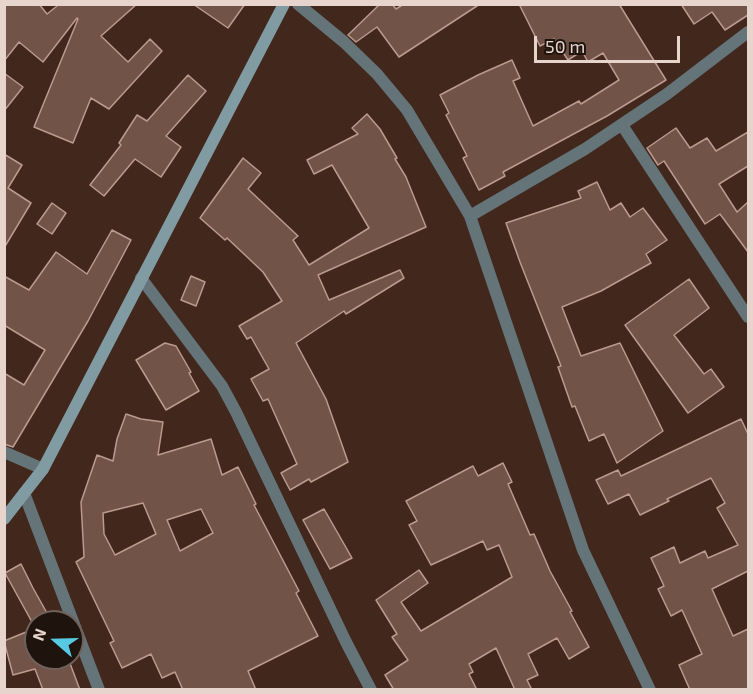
<!DOCTYPE html>
<style>
body{margin:0}
#map{position:relative;width:753px;height:694px;overflow:hidden;background:#41271c;font-family:"Exo 2",sans-serif}
canvas{display:block}
.frame{position:absolute;inset:0;border:6px solid #e6d4cd;pointer-events:none}
.north{position:absolute;left:24px;top:610px;width:60px;height:60px;box-sizing:border-box;background:#1f130e;border:2px solid #6f605a;border-radius:50%;rotate:290deg;font-size:16px;font-weight:700;line-height:24px;text-align:center;color:#e6d4cd}
.north::after{content:'';display:block;margin:auto;width:21px;height:27px;background:#58c9e3;clip-path:polygon(50% 0,100% 100%,50% 72%,0 100%)}
.scale{position:absolute;left:534px;top:36px;width:146px;height:27px;box-sizing:border-box;border:3px solid #e6d4cd;border-top:0;padding-left:8px;font-size:18px;line-height:21px;white-space:nowrap;color:#e6d4cd;-webkit-text-stroke:4px #1f130e;paint-order:stroke}
</style>
<div id="map">
<canvas width="753" height="694"></canvas>
<div class="frame"></div>
<div class="north">N</div>
<div class="scale">50 m</div>
</div>
<script>
const ctx = document.querySelector('canvas').getContext('2d');
ctx.lineJoin = 'round';
function paint(path, color) {
  ctx.fillStyle = color;
  ctx.fill(path, 'evenodd');
}
function strokePath(path, color, width, dash) {
  ctx.strokeStyle = color;
  ctx.lineWidth = width;
  ctx.lineCap = dash ? 'butt' : 'round';
  ctx.setLineDash(dash || []);
  ctx.stroke(path);
}
const building = new Path2D(`
 M4,4H39L47,14L57,6L54,4H137L101,36L128,62L150,39L162,51L109,109L91,98L73,143L34,127L78,19L77,18L43,62L19,42L4,61Z
 M193,4H245L228,28Z
 M380,4H392L396,9L404,4H480L399,57L377,27L356,42L348,35Z
 M519,4H619L666,80L607,116L503,172L505,176L479,190L463,158L467,156L446,115L449,113L440,95L478,75L512,60L520,78L513,81L533,126L579,101L581,104L619,80L603,53L588,62L582,51L568,60L554,39L540,46Z
 M681,4H748V15L725,30L712,12L694,24Z
 M4,73L23,87L4,111Z
 M188,75L206,91L166,136L181,147L161,177L135,159L104,196L90,185L121,145L119,143L137,115L147,121Z
 M367,114L380,129L397,158L395,159L406,177L426,227L318,275L329,300L400,270L404,278L346,314L344,311L296,343L326,399L348,462L311,482L309,479L290,490L281,473L297,464L268,399L263,401L251,379L269,369L251,337L247,339L239,326L282,301L263,272L227,238L225,240L200,218L243,158L261,173L248,189L298,236L293,240L309,265L369,228L332,165L314,174L307,160L358,134L352,128Z
 M676,128L690,148L707,138L716,151L748,132V166L719,184L737,212L748,202V252L720,214L705,224L664,161L658,165L647,148Z
 M4,154L22,165L8,188L31,203L4,248Z
 M597,182L610,210L621,203L630,217L643,208L667,240L646,254L651,263L601,291L562,307L581,356L620,343L663,431L617,463L604,434L589,441L575,406L572,407L558,367L561,366L520,262L506,223L581,198L578,191Z
 M52,203L66,213L52,234L37,224Z
 M112,230L131,240L88,321L13,447L4,444V373L24,385L45,350L4,325V276L29,290L56,252L87,274Z
 M191,276L205,282L196,306L181,300Z
 M689,279L709,308L674,335L704,374L711,369L724,387L688,413L625,325Z
 M165,343L176,346L191,372L189,373L199,391L166,410L136,360Z
 M126,414L141,419L163,422L158,455L211,439L222,475L238,467L256,504L254,505L299,591L296,593L318,636L248,671L256,690H183L175,672L162,678L151,654L122,668L110,643L114,641L76,562L84,557L81,502L97,455L113,461L117,439ZM143,503L156,534L115,555L104,534L103,513ZM201,509L213,533L180,551L167,520Z
 M741,419L748,434V571L712,589L733,636L748,629V690H690L679,665L702,654L682,610L671,616L658,589L664,586L651,558L674,547L680,563L705,551L708,558L738,545L717,508L725,503L711,478L667,499L669,501L640,515L629,494L608,504L596,480L618,470L621,476Z
 M503,463L512,482L508,484L530,535L534,534L550,571L572,611L570,612L589,647L569,659L557,638L528,654L538,675L527,680L532,690H515L496,648L469,664L473,672L469,674L477,690H394L385,675L408,660L392,637L397,634L376,600L419,570L428,583L401,602L421,631L512,577L499,545L487,550L483,541L431,565L409,525L417,521L406,501L473,466L478,476Z
 M324,509L352,558L330,569L303,520Z
 M21,564L33,588L52,622H32L5,573Z
 M36,628V658H68L80,690H43L35,669L13,675L4,641Z`);
paint(building, '#715348');
strokePath(building, '#bc9b8e', 1.5);
strokePath(new Path2D(`
 M298,4L344,42L377,74L407,110L470,216L583,550L650,690
 M622,125L748,317
 M470,216L585,149L667,94L748,32
 M141,278L222,386L236,412L346,642L371,690
 M4,452L43,469
 M24,493L99,690`), '#647478', 12);
strokePath(new Path2D(`
 M4,519L43,469L284,4`), '#819ba2', 12);
</script>
